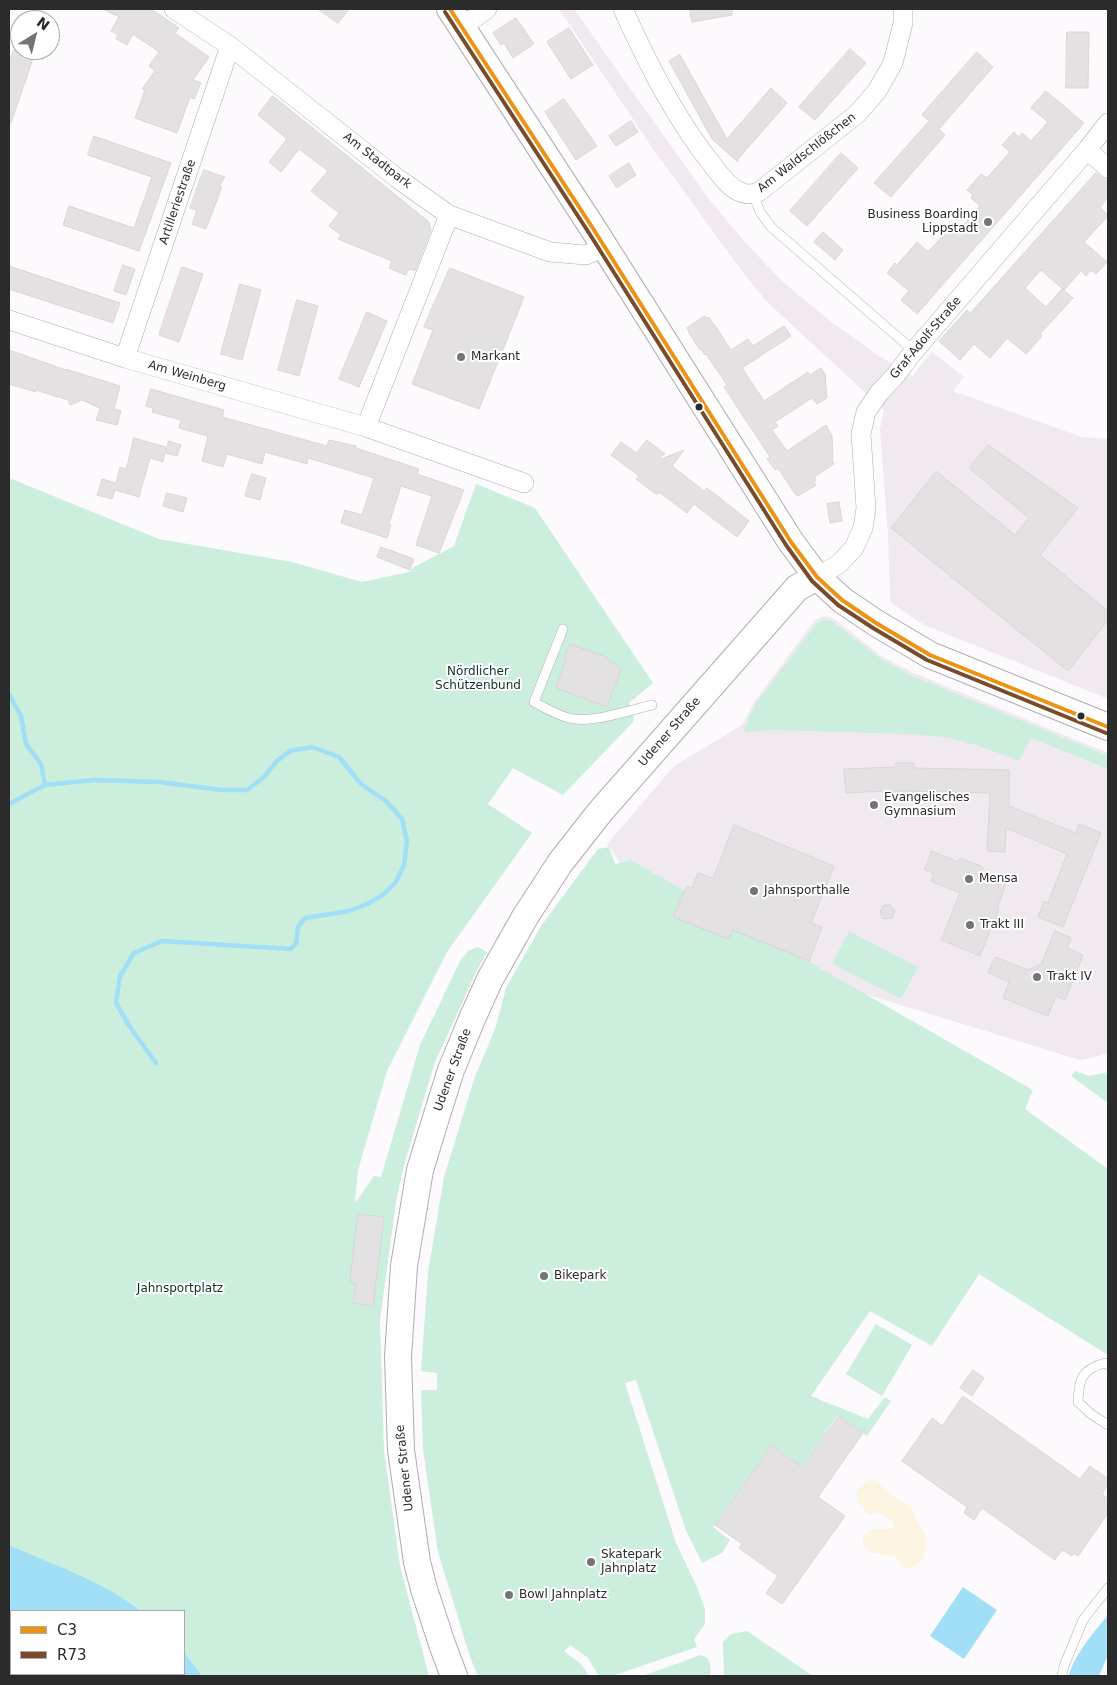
<!DOCTYPE html>
<meta charset="utf-8">
<style>
body{margin:0}
#map{position:relative;width:1117px;height:1685px;overflow:hidden;background:#fcfafc;font-family:"DejaVu Sans",sans-serif}
canvas{display:block}
.frame{position:absolute;inset:0;border:10px solid #2c2b2c;pointer-events:none}
.legend{position:absolute;left:10px;top:1610px;width:175px;height:65px;box-sizing:border-box;background:#fff;border:1px solid #abaaab;margin:0;padding:6px 9px;list-style:none;font-size:15px;color:#2c2b2c}
.legend li{display:flex;align-items:center;gap:10px;height:25px}
.legend b{width:25px;border:1px solid #abaaab}
.north{position:absolute;left:10px;top:10px;width:50px;height:50px;box-sizing:border-box;background:#fff;border:1px solid #abaaab;border-radius:50%;rotate:36deg;font-size:14px;font-weight:700;line-height:20px;text-align:center;color:#2c2b2c}
.north::after{content:'';display:block;margin:auto;width:18px;height:22px;background:#757375;clip-path:polygon(50% 0,100% 100%,50% 72%,0 100%)}
</style>
<div id="map">
<canvas width="1117" height="1685"></canvas>
<div class="frame"></div>
<ul class="legend">
<li><b style="height:6px;background:#ec9313"></b>C3</li>
<li><b style="height:6px;background:#7a4b2a"></b>R73</li>
</ul>
<div class="north">N</div>
</div>
<script>
const ctx = document.querySelector('canvas').getContext('2d');
ctx.lineJoin = 'round';
function paint(path, color) {
  ctx.fillStyle = color;
  ctx.fill(path, 'evenodd');
}
function strokePath(path, color, width, dash) {
  ctx.strokeStyle = color;
  ctx.lineWidth = width;
  ctx.lineCap = dash ? 'butt' : 'round';
  ctx.setLineDash(dash || []);
  ctx.stroke(path);
}
function label(font, color, halo, rows, align = 'center') {
  ctx.font = font + ' "DejaVu Sans",sans-serif';
  ctx.lineWidth = 4;
  ctx.setLineDash([]);
  ctx.textBaseline = 'middle';
  ctx.strokeStyle = halo;
  ctx.fillStyle = color;
  for (const [text, x, y, turn = 0] of rows) {
    ctx.save();
    ctx.translate(x, y);
    ctx.rotate((+turn || 0) * Math.PI / 180);
    ctx.textAlign = isNaN(turn) ? turn : align;
    if (halo) ctx.strokeText(text, 0, 0);
    ctx.fillText(text, 0, 0);
    ctx.restore();
  }
}
paint(new Path2D(`
 M559,9H574L705,194L743,240L783,282L834,324L881,357L912,376L932,352L964,377L953,391L1082,437L1108,439V699L924,625L890,602L888,535L880,429L884,410L766,301L741,270L653,149Z
 M824,616L833,618L883,657L914,673L1108,753V1054L1080,1060L809,977L657,918L607,844L674,766L742,725L754,702L815,620Z`), '#f0eaf0');
paint(new Path2D(`
 M9,478L159,539L292,562L362,582L409,572L414,567L454,546L476,484L535,508L653,683L629,703L634,714L633,722L563,795L513,768L488,804L532,833L447,952L387,1071L358,1170L355,1203L374,1176L381,1177L420,1045L460,961L468,951L478,947L487,952L477,970L435,1062L404,1165L396,1202L380,1320L384,1451L400,1566L429,1676H202L184,1652V1611H141L131,1603L90,1581L9,1545Z
 M823,620L832,621L881,659L913,676L1108,756V769L1031,738L1019,761C996,752 973,743 948,738C934,736 920,735 906,734L773,730L746,732L744,729L756,703L817,623Z
 M609,847L615,864L631,860L1033,1090L1025,1109L1108,1169V1355L979,1274L932,1346L870,1311L811,1396L868,1419L885,1397L891,1401L867,1436L838,1415L801,1468L788,1459L790,1457L772,1445L713,1527L730,1540L722,1553L702,1563L685,1528L636,1380L625,1383L676,1543L697,1587L705,1609V1624L694,1639L697,1647L612,1676H599L588,1658L570,1645L564,1651L581,1664L589,1676H478L470,1657L438,1552L423,1450L421,1390H437V1373L421,1371L428,1272L444,1177L474,1079L495,1029L506,988L541,926L598,849Z
 M849,931L918,967L901,999L832,964Z
 M1075,1071L1089,1076L1108,1072V1103L1071,1076Z
 M876,1324L912,1345L882,1396L846,1374Z
 M9,1621L11,1622V1674H98L101,1676H9Z
 M747,1631L813,1676H724L723,1642L731,1634Z
 M701,1655C712,1658 710,1667 711,1676H642Z`), '#ced');
paint(new Path2D(`
 M870,1479L878,1481L887,1491L911,1507L914,1516L925,1533L926,1546L923,1560L913,1567L904,1568L895,1556L872,1553L863,1544V1536L871,1529H891L895,1526C887,1514 882,1514 869,1514L859,1504L856,1493L862,1484Z`), '#fbf5e1');
paint(new Path2D(`
 M9,1545C53,1565 103,1581 141,1611H11V1622L9,1621Z
 M963,1587L997,1610L964,1659L930,1636Z
 M1108,1615V1655L1099,1676H1069C1074,1655 1094,1632 1108,1615Z
 M184,1652L202,1676H101L98,1674H184Z`), '#a1dff6');
strokePath(new Path2D(`
 M9,694L21,716L26,744L41,764L45,785
 M9,804L45,785L94,780L159,782L222,790H247L263,778L277,761L290,751L312,747L339,757L361,784L386,801L402,819L407,841L404,865L396,882L383,895L367,904L349,911L305,918L298,927L296,944L290,949L162,941L134,953L120,976L116,1003L130,1027L156,1063`), '#a1dff6', 4.5);
const building = new Path2D(`
 M102,9H151L179,28L175,33L209,57L193,80L201,83L194,99L190,97L177,133L135,118L145,90L142,89L155,71L149,66L159,52L133,34L127,45L116,39L118,35L111,31L119,17Z
 M318,9H349L338,23Z
 M690,9H732V15L692,22Z
 M516,18L534,44L513,58L504,43L501,45L493,33Z
 M569,28L593,65L571,79L547,42Z
 M1067,32H1089L1088,88H1066Z
 M850,49L866,63L815,120L799,107Z
 M14,50H36L11,123L9,122V64Z
 M977,52L993,67L939,129L945,135L891,197L874,183L929,121L922,115Z
 M680,55L727,139L771,88L787,103L738,159V162L712,139L669,61Z
 M1046,91L1084,123L917,314L901,300L909,291L887,273L895,263L897,265L917,242L928,252L950,228L956,234L980,206L971,198L973,195L967,190L981,174L987,178L1010,152L1002,145L1014,132L1019,137L1022,133L1031,141L1048,122L1031,108Z
 M273,96L429,222L431,230L415,271L409,269L406,275L389,268L392,261L338,239L341,235L329,226L339,213L311,191L328,171L299,149L281,172L269,162L287,139L258,115Z
 M564,99L597,146L576,160L545,112Z
 M631,121L638,132L616,146L609,136Z
 M94,136L171,163L139,251L63,225L69,206L134,228L152,177L88,155Z
 M841,153L858,168L807,226L790,211Z
 M629,163L636,175L617,188L609,176Z
 M204,170L225,177L219,186L222,187L206,229L192,224L197,210L190,208Z
 M1096,173L1101,177L1108,179V198L1100,207L1108,216L1084,242L1107,262L1096,274L1091,270L1086,276L1081,271L1064,290L1041,270L1025,288L1046,307L1062,289L1073,298L1040,334L1042,336L1026,354L1007,338L990,358L974,344L960,360L939,341L967,310L970,313Z
 M823,232L843,250L835,260L814,242Z
 M123,265L135,269L126,295L114,291Z
 M9,266L120,303L113,323L9,289Z
 M182,267L203,274L179,342L159,335Z
 M450,268L524,297L479,409L412,384L433,330L424,327Z
 M240,284L261,290L242,360L221,354Z
 M297,300L318,306L299,376L278,370Z
 M367,312L387,321L359,387L339,379Z
 M705,316L707,319L709,317L731,350L748,339L753,346L784,326L791,336L742,368L764,401L808,372L810,375L821,368L825,374L827,398L817,404L812,398L775,422L778,426L772,430L787,451L826,425L832,436L833,459H832L834,464L814,477L816,480L814,482L816,485L798,496L796,494H795L778,468L775,470L767,459L770,457L724,387L727,385L706,354L705,355L701,349L700,350L688,331H689L687,328Z
 M9,350L66,370V369L120,386L114,409L121,411L117,425L96,420L100,408L82,400L70,405L68,400L36,390V392L9,384Z
 M151,389L224,410L222,417L327,446L329,440L356,446V448L419,469L417,474L464,490L439,553L416,545L432,496L401,486L389,524L391,525L387,538L341,523L345,510L362,515L374,478L308,458L307,464L265,452L262,464L227,454L223,467L202,461L208,436L179,428L181,420L152,412L153,408L146,406Z
 M134,438L166,447L163,462L150,458L139,497L115,490L112,499L97,495L102,479L116,483L120,467L126,469Z
 M647,440L665,454L660,457L661,459L684,450L672,466L704,491L707,488L749,521L737,537L694,504L687,513L659,492L657,495L636,479L639,476L611,455L621,442L636,453Z
 M169,441L181,445L177,456L166,453Z
 M988,445L1078,508L1040,555L1108,611V620L1068,671L891,528L936,471L1015,535L1029,518L969,468Z
 M252,474L266,478L260,500L245,496Z
 M167,493L187,498L183,512L163,506Z
 M839,502L842,521L830,523L827,504Z
 M381,547L414,559L410,570L377,557Z
 M570,644L606,657L621,669L607,707L556,688L566,660L564,659Z
 M896,763H914V768L1009,770V806L1076,833L1079,824L1101,833L1063,927L1038,917L1044,901L1048,903L1067,854L1006,828L1005,852L987,851L990,793L901,791L891,793L884,791L846,793L844,769L896,767Z
 M734,825L834,866L811,923L822,927L809,961L733,930L729,939L673,917L687,886L692,888L698,873L713,878Z
 M932,851L958,862L960,858L983,867L982,871L1007,881L997,908L999,909L980,956L941,940L960,893L931,881L934,873L925,870Z
 M890,905L895,911L892,918L883,919L880,912L883,906Z
 M1055,931L1071,938L1067,948L1083,955L1065,1000L1056,996L1048,1016L1003,998L1009,982L988,973L995,957L1028,970L1041,964Z
 M358,1214L384,1217L373,1306L353,1303L356,1284L350,1283Z
 M973,1370L984,1378L972,1396L960,1388Z
 M963,1396L1080,1479L1090,1466L1108,1479V1485L1102,1494L1108,1499V1513L1078,1556L1074,1553L1072,1556L1062,1550L1055,1560L982,1508L974,1520L964,1513L967,1507L902,1461L932,1418L942,1426Z
 M839,1416L863,1433L818,1497L845,1516L782,1604L766,1593L778,1576L739,1548L742,1544L715,1525L772,1445L802,1467Z`);
paint(building, '#e3e1e1');
strokePath(building, '#d8d6d7', 1);
const lane = new Path2D(`
 M753,194L760,212L771,227L914,351
 M563,629L534,702C545,708 557,715 569,718C591,724 630,710 652,705
 M1108,1365L1105,1363C1081,1369 1079,1380 1078,1402L1091,1414L1108,1425
 M1062,1676L1064,1666L1083,1620L1108,1588`);
const street = new Path2D(`
 M174,9L230,46L397,178L449,215L550,252L586,255L605,247
 M623,9C648,64 676,120 714,167C721,176 728,186 738,191C746,195 752,195 760,191L857,114L877,91L893,63L903,23V9
 M462,27L487,9
 M1087,150L1108,168
 M9,320L125,358L366,427L524,483
 M125,358L230,46
 M366,427L449,215
 M817,577L839,564L854,548L863,528L866,508L861,434L866,412L879,393L895,376L914,351L1087,150L1108,123`);
const secondary = new Path2D(`
 M450,9L594,230L791,542L817,577L842,600L876,623L930,655L1108,727
 M454,1676L442,1644L424,1589L417,1562L401,1450L398,1357L404,1266L420,1170L435,1121L451,1070L472,1019L490,979L525,917L560,863L600,812L797,588L817,577`);
strokePath(lane, '#afaeaf', 10);
strokePath(street, '#afaeaf', 20);
strokePath(secondary, '#afaeaf', 28);
strokePath(lane, '#fffeff', 9);
strokePath(street, '#fffeff', 19);
strokePath(secondary, '#fffeff', 26);
strokePath(new Path2D(`
 M450,9L594,230L791,542L817,577L842,600L876,623L930,655L1108,727`), '#ec9313', 4);
strokePath(new Path2D(`
 M445,12L589,233L786,545L812,581L838,605L873,628L927,660L1106,733`), '#7a4b2a', 4);
for (const [x, y, r, color] of [
 [988,222,5,"#757375"],
 [461,357,5,"#757375"],
 [699,407,4.5,"#2c2b2c"],
 [1081,716,4.5,"#2c2b2c"],
 [874,805,5,"#757375"],
 [969,879,5,"#757375"],
 [754,891,5,"#757375"],
 [970,925,5,"#757375"],
 [1037,977,5,"#757375"],
 [544,1276,5,"#757375"],
 [591,1562,5,"#757375"],
 [509,1595,5,"#757375"]
]) {
  const dot = new Path2D();
  dot.arc(x, y, r, 0, 2 * Math.PI);
  ctx.fillStyle = color;
  ctx.fill(dot);
  strokePath(dot, '#fff', 2);
}
label('12px', '#2c2b2c', '#fff', [
 ["Am Waldschlößchen",807,153,-38],
 ["Am Stadtpark",377,161,38],
 ["Artilleriestraße",178,202,-71],
 ["Graf-Adolf-Straße",926,338,-50],
 ["Am Weinberg",187,376,16],
 ["Udener Straße",670,732,-49],
 ["Udener Straße",453,1070,-70],
 ["Udener Straße",405,1468,-96]
]);
label('12px', '#2c2b2c', '#fff', [
 ["Business Boarding",978,215,"right"],
 ["Lippstadt",978,229,"right"],
 ["Markant",471,357],
 ["Evangelisches",884,798],
 ["Gymnasium",884,812],
 ["Mensa",979,879],
 ["Jahnsporthalle",764,891],
 ["Trakt III",980,925],
 ["Trakt IV",1047,977],
 ["Bikepark",554,1276],
 ["Skatepark",601,1555],
 ["Jahnplatz",601,1569],
 ["Bowl Jahnplatz",519,1595]
], 'left');
label('12px', '#0d3223', '#fff', [
 ["Nördlicher",478,672],
 ["Schützenbund",478,686],
 ["Jahnsportplatz",180,1289]
]);
</script>
